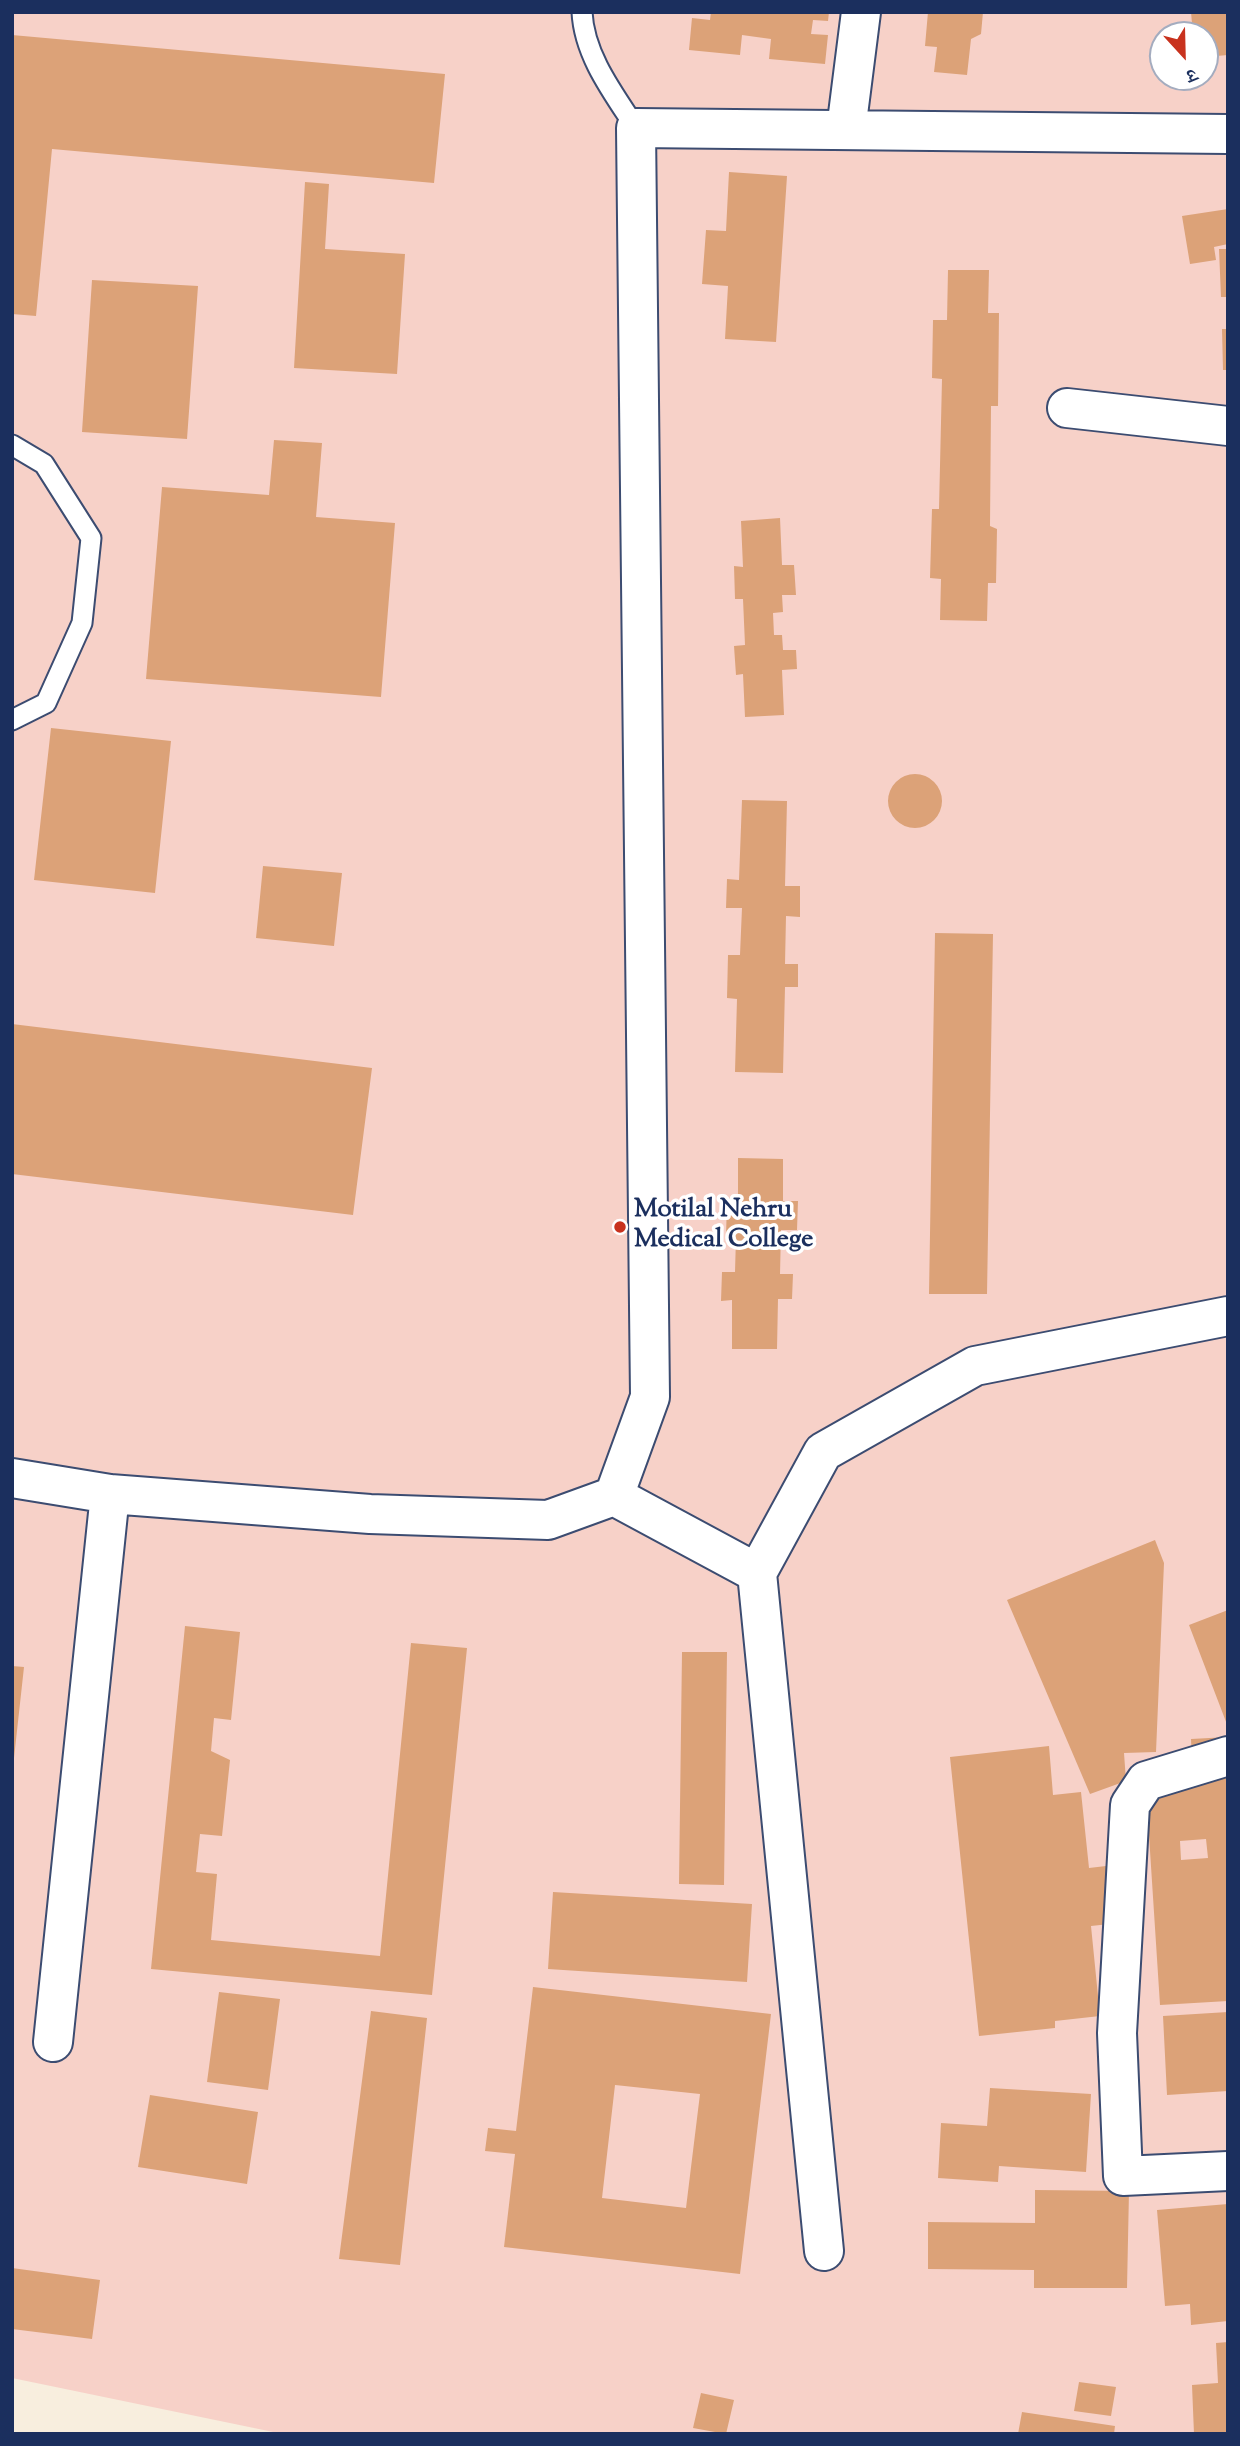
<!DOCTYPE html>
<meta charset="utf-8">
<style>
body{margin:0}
#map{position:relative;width:1240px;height:2446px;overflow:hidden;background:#f8eede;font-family:"Sorts Mill Goudy","Noto Serif Devanagari",serif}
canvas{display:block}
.frame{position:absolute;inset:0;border:14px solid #1b2f5e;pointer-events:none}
.north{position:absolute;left:1149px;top:21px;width:70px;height:70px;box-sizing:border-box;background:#fff;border:2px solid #a4acbf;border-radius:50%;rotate:158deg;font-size:19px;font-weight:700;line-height:28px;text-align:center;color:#1b2f5e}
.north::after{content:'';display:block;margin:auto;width:24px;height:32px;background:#c8321e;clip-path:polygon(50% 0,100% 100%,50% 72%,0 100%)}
</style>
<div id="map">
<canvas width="1240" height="2446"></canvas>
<div class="frame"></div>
<div class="north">उ</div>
</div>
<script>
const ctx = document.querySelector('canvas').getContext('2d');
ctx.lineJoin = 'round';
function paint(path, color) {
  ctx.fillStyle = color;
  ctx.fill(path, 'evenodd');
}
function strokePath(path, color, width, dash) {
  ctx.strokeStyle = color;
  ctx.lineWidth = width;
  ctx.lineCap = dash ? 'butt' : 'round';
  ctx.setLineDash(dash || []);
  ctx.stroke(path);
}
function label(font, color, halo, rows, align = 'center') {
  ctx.font = font + ' "Sorts Mill Goudy",serif';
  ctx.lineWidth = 7;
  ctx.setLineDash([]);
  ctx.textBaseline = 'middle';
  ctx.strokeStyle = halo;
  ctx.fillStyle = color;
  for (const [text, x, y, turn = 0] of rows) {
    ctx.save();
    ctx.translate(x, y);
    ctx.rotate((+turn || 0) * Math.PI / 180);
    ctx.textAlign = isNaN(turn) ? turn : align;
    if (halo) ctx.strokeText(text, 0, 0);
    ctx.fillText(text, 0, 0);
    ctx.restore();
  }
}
paint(new Path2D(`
 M12,12H1228V2434H283L12,2378ZM1163,35H1205V77H1163Z`), '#f7d1c8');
paint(new Path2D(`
 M711,12H829L828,21L813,20L811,34L828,35L825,64L769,59L771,39L742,35L740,55L689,50L692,18L710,20Z
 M928,12H983L981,34L971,39L967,75L934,72L937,47L925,46Z
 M1191,12H1228V55L1205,57V35H1193Z
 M12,35L445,74L434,183L52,149L36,316L12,314Z
 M729,172L787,176L776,342L725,339L728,286L702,284L706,230L726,231Z
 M305,182L329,184L325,249L405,254L397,374L294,368Z
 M1228,209V244L1214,247L1216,260L1190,264L1182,216Z
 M1219,249H1228V297H1221Z
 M948,270H989L988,313H999L998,406H991L990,526L997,529L996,583H988L987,621L940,620L941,579L930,578L932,509H939L942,379L932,378L933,320H947Z
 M92,280L198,286L187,439L82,432Z
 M1222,329H1228V370H1223Z
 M274,440L322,443L316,517L395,523L381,697L146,679L162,487L269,495Z
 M780,518L782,565H794L796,595H782L783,612L773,613L774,635H782L783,650H796L797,669L782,670L784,715L745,717L743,674L736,675L734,646L745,645L743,599H735L734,566L743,567L741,521Z
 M51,728L171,741L155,893L34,880Z
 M888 801a27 27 0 1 1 54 0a27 27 0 1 1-54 0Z
 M742,800L787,801L785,886H800V917L786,916L785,964H798V987H785L783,1073L735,1072L737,999L727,998L728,955H740L742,908H726L727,879L739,880Z
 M263,866L342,873L334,946L256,938Z
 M935,933L993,934L987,1294H929Z
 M12,1024L372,1068L353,1215L12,1174Z
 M738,1158L783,1159V1201H798L797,1230H781L780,1274H793L792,1299H778L777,1349H732V1300L721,1301L722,1272H735L736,1237H726L727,1199L738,1197Z
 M1155,1540L1164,1563L1156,1752L1124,1753L1126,1781L1090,1794L1007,1600Z
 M1228,1610V1727L1189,1625Z
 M185,1626L240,1632L231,1720L214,1718L211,1751L230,1760L222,1836L200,1834L196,1872L217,1874L211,1940L380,1956L411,1643L467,1648L432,1995L151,1969Z
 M682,1652H727L724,1885L679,1884Z
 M12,1666L24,1667L14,1758H12Z
 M1228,1737V2001L1160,2005L1146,1789L1193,1785L1191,1739ZM1206,1839L1208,1858L1181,1860L1180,1841Z
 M1049,1746L1053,1795L1081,1792L1089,1868L1123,1864L1128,1922L1091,1926L1100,2016L1055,2021V2028L979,2036L950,1757Z
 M553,1892L752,1904L747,1982L548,1969Z
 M533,1987L771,2014L740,2274L504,2247L515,2154L485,2151L488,2128L516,2131ZM615,2085L700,2094L686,2208L602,2198Z
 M219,1992L280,1999L268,2090L207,2082Z
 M371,2011L427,2018L400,2265L339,2259Z
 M1228,2012V2091L1167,2095L1163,2016Z
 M990,2088L1091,2094L1086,2172L999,2166L998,2182L938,2178L941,2123L987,2126Z
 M150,2095L258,2112L247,2184L138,2167Z
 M1035,2190L1129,2191L1127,2288H1034V2270L928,2269V2222L1035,2223Z
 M1228,2204V2321L1191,2325L1190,2304L1165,2306L1157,2210Z
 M12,2268L100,2280L92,2339L12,2329Z
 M1228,2342V2434H1194L1192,2385L1218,2383L1216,2343Z
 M1079,2382L1116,2387L1111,2416L1074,2411Z
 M701,2393L734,2400L726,2434L693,2428Z
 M1022,2412L1115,2426L1114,2434H1018Z`), '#dca278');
const lane = new Path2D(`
 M582,12C584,55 613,93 636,128
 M12,445L44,464L91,538L82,623L46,703L12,720`);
const street = new Path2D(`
 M846,130L861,12
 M1067,408L1228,426
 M12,1478L110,1494L370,1514L548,1520L614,1496L650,1397L636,128L1228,134
 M614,1496L757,1573L824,2251
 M757,1573L823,1452L975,1366L1228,1316
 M1228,1756L1146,1781L1130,1805L1117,2033L1123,2176L1228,2171
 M53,2042L110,1494`);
strokePath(lane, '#3c4c71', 23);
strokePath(street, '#3c4c71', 42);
strokePath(lane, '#fff', 19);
strokePath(street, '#fff', 38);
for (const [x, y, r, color] of [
 [620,1227,7,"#c8321e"]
]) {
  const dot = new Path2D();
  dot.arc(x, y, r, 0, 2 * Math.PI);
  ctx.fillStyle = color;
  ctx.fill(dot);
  strokePath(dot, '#fff', 2.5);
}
label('bold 26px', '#1b2f5e', '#fff', [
 ["Motilal Nehru",634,1212],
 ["Medical College",634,1242]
], 'left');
</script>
